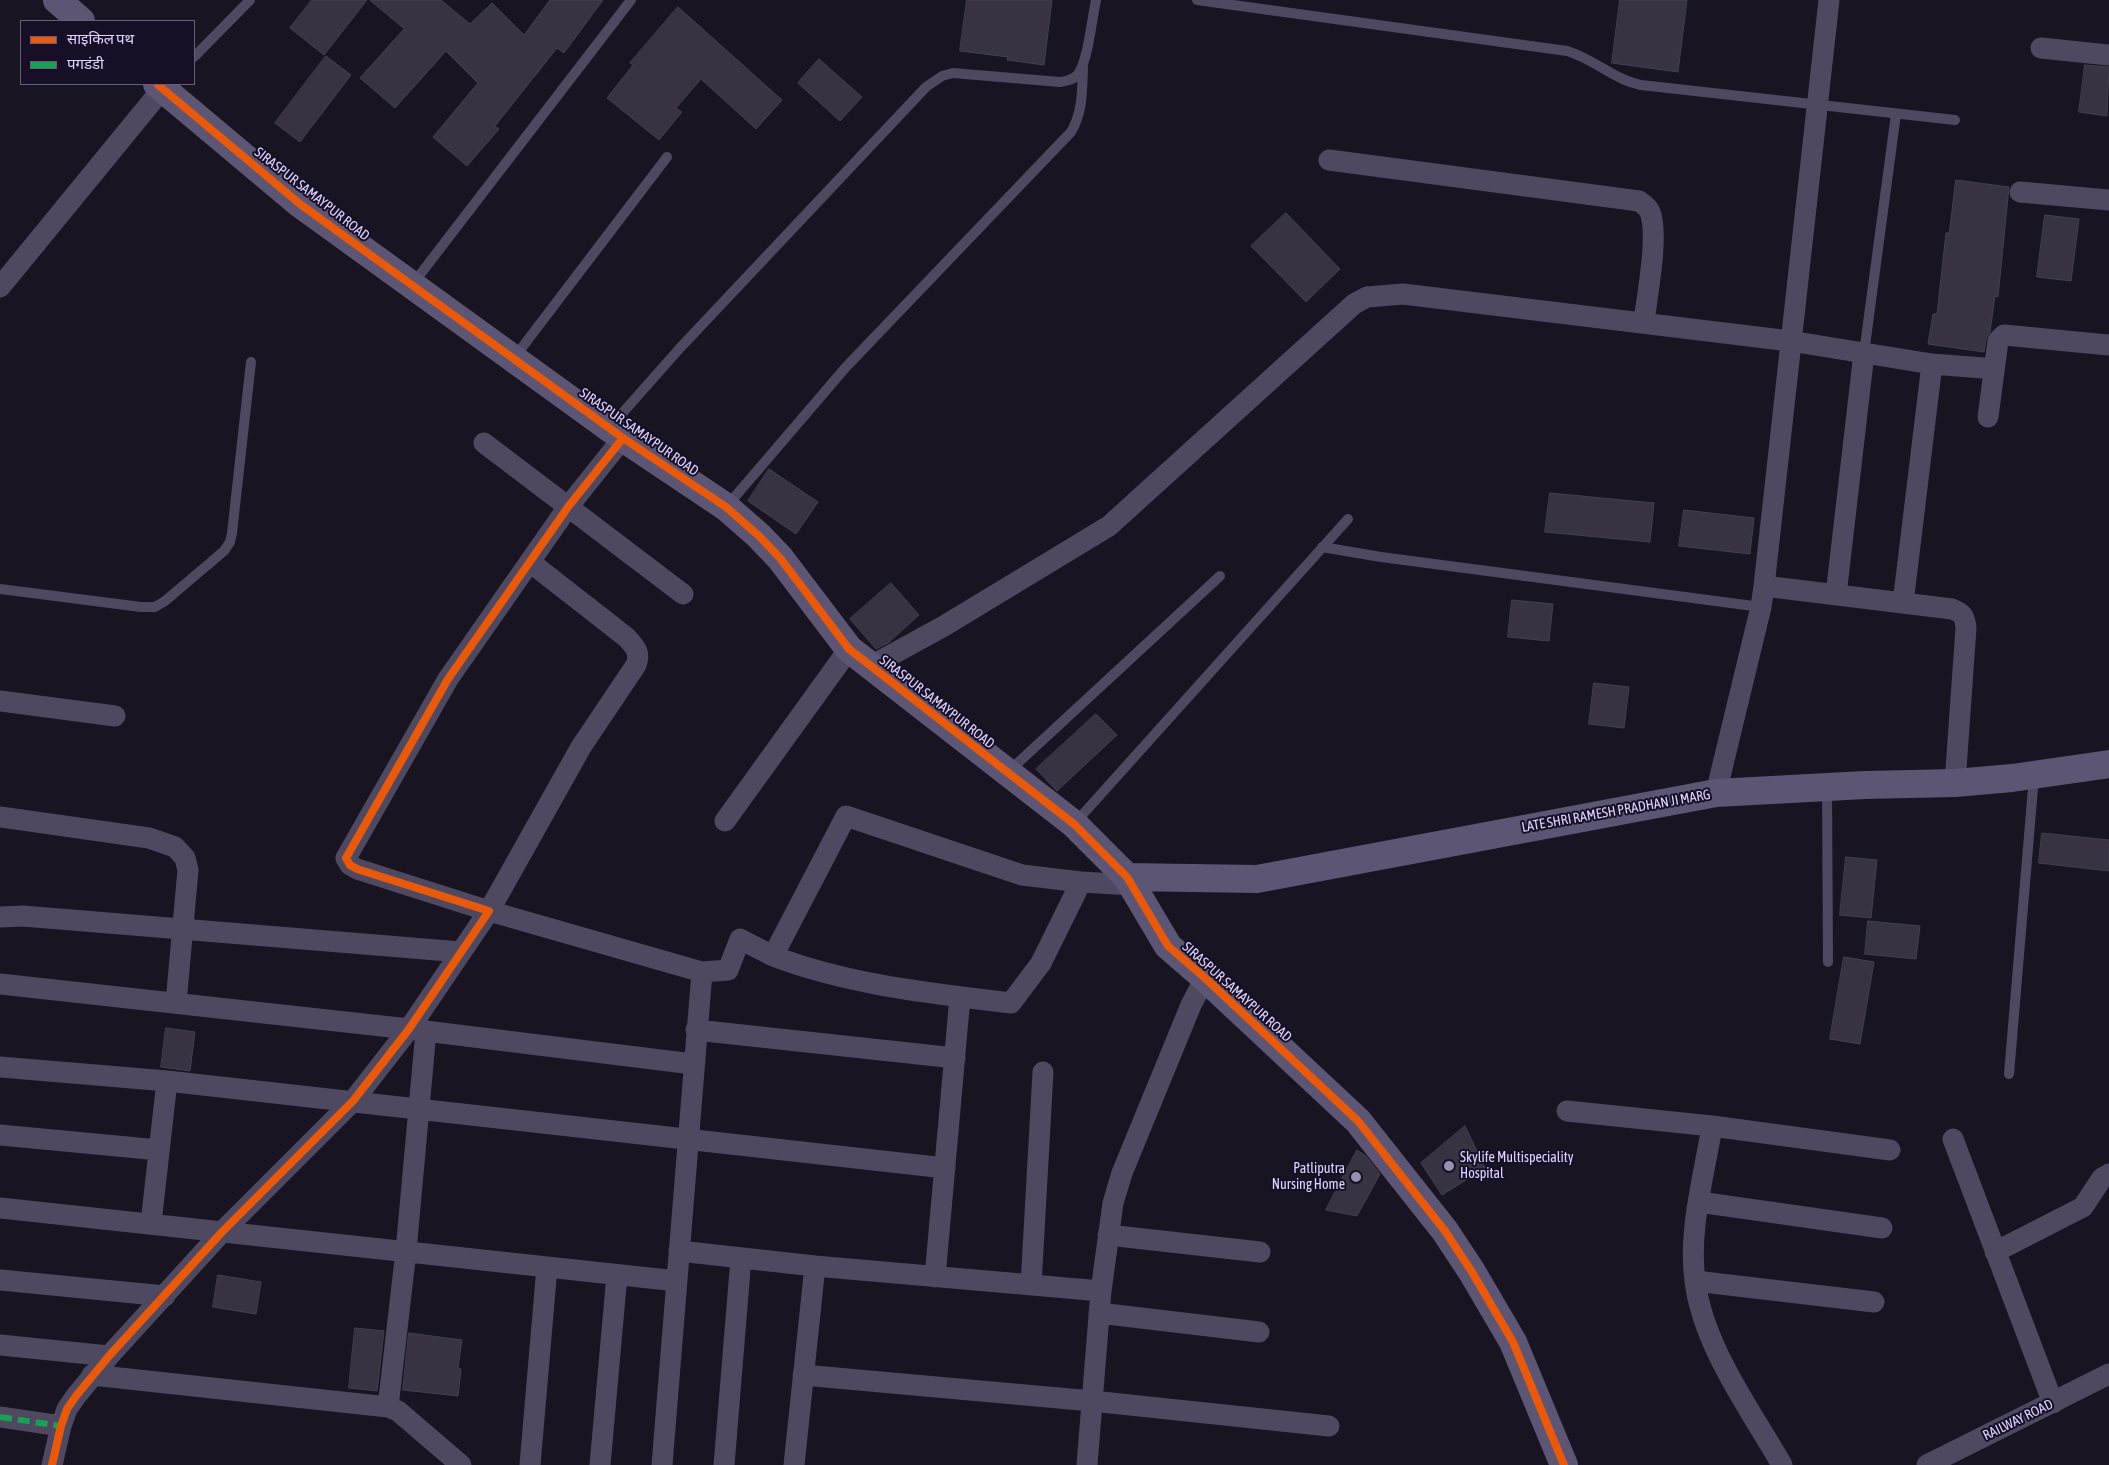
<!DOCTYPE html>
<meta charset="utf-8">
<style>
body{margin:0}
#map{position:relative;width:2109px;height:1465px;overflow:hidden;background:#181421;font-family:"Asap Condensed","Noto Sans Devanagari",sans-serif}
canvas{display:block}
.legend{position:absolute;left:20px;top:20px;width:175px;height:65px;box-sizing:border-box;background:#160f26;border:1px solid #675d7d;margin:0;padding:6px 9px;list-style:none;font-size:15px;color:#e0d3ff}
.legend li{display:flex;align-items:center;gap:10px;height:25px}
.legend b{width:25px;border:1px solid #675d7d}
</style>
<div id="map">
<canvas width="2109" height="1465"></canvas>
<ul class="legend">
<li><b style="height:6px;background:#e8590c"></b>साइकिल पथ</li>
<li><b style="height:6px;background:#1a9f57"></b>पगडंडी</li>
</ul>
</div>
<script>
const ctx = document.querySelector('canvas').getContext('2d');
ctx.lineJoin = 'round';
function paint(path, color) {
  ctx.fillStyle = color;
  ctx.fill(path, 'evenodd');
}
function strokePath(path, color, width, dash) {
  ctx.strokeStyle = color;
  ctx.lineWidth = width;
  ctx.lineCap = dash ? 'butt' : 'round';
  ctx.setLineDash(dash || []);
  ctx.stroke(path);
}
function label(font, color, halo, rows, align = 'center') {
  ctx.font = font + ' "Asap Condensed",sans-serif';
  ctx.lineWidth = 4;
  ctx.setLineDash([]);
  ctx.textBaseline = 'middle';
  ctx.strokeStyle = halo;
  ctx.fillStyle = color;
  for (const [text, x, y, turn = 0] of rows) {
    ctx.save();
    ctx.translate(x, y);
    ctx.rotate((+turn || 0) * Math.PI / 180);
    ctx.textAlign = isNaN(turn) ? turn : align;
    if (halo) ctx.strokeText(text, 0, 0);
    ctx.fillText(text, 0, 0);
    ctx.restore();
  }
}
const building = new Path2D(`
 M312,0H367L324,55L290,28Z
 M370,0H441L470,24L492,3L524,35L550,0H603L564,53L557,48L495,126L499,129L467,166L433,137L478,83L446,51L395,108L360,78L404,29Z
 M967,0H1052L1044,65L1007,60L1008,57L960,51Z
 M1620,0H1687L1678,72L1612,63Z
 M678,7L782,100L756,129L701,79L676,108L682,112L659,140L607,98L633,65L630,63Z
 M326,56L351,75L300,142L275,123Z
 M819,59L862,97L840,121L798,83Z
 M2085,65L2109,67L2107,116L2079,112Z
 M1956,180L2009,187L1998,297L1995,296L1990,332L1986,339L1984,352L1928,344L1933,314H1937L1946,233H1949Z
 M1286,213L1340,269L1306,302L1251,246Z
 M2045,215L2079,219L2071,281L2037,277Z
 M769,469L818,502L796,534L748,501Z
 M1550,493L1654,503L1650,542L1545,532Z
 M1684,510L1754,518L1750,554L1679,546Z
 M891,583L919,615L888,643L876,649L850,619Z
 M1512,600L1553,604L1549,641L1508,637Z
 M1594,683L1629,687L1624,728L1589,724Z
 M1096,714L1117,735L1057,791L1036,769Z
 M2042,833L2109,840V871L2039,863Z
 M1846,857L1877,860L1871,918L1840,915Z
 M1868,921L1920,926L1916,959L1865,954Z
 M1844,957L1874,962L1860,1044L1830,1039Z
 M166,1028L195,1032L190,1071L161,1067Z
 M1465,1126L1485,1168L1442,1195L1421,1163Z
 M1357,1150L1366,1156L1380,1174L1357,1216L1326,1210Z
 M218,1275L261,1282L256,1314L213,1307Z
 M355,1328L384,1331L377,1391L349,1388Z
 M409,1333L462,1340L458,1368L461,1369L458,1396L403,1390Z`);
paint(building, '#383243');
strokePath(building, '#463e54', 1);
strokePath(new Path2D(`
 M1197,0L1567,51C1594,59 1615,80 1641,85L1955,120
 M194,57L250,0
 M412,285L631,0
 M1864,353L1896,114
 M514,358L667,157
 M610,427L680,348L926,87L942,76L953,73L1060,82C1066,81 1074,80 1078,74C1088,61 1092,18 1096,0
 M727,506L846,367L1071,132C1083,112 1082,90 1083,67
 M1322,547L1381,557L1761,607
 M0,589L141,607H155L165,601L224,551L230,542L232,533L251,362
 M1008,772L1220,576
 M1827,788L1828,962
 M1075,823L1348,519
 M2009,1074L2034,776`), '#4e4961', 10);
strokePath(new Path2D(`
 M2041,48L2109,55
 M1329,160L1639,201C1643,204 1648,207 1650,212C1659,236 1647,295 1644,322
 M2020,192L2109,200
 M0,287L163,88
 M1988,417L1998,341L2004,335L2109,345
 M484,443L683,594
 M530,562L626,637C635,647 641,652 636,665L581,747L489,911L702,972L728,970L740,939L773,956L846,816L1022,875L1081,882L1132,885
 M1764,586L1952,609C1963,613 1965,617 1966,628L1955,783
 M1836,595L1864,353
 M1903,603L1932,364
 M871,666L944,626L1109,526L1354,304L1367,297L1403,294L1790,341L1932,364L1983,368
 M0,701L115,716
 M1716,793L1761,607L1764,586L1829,0
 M0,817L149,838L175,847L185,858L188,870L176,1003
 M725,821L849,649
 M0,917L23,916L461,952
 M773,956C849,985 930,993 1011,1003L1041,963L1081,882
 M0,984L409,1029L693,1064
 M696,1030L955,1058
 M0,1067L167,1081L945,1168
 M1567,1111L1712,1126C1704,1177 1688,1230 1695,1281C1703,1346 1750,1409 1782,1465
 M1712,1126L1890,1150
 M0,1135L159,1150
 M1953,1139L2053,1403
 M1699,1202L1882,1228
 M0,1208L677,1281
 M151,1223L167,1081
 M1108,1235L1260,1252
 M679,1251L815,1266L1101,1291
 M1995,1252L2083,1207L2102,1178L2109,1174
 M935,1277L960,997
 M0,1280L165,1296
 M1695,1281L1874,1302
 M1031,1285L1043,1072
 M1099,1313L1259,1332
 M0,1345L109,1356
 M92,1375L388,1407L398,1411L461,1465
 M803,1375L1092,1401L1329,1426
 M388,1407L406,1251L426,1031
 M0,1417L61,1426
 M52,1465L61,1426L67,1409L76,1396L109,1356L222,1232L353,1101L409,1029L489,911L357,869L350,865L346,858L448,679L568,507L623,438
 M530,1465L547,1267
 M600,1465L617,1275
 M662,1465L702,972
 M724,1465L741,1258
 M794,1465L815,1266
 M1087,1465L1101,1291L1113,1203L1122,1173L1191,1005L1205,978
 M1927,1465L2109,1374`), '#4e4961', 21);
strokePath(new Path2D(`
 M57,0L81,21
 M157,84L300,204L623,438L726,507L759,536L780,558L849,649L1074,824L1127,877L1168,946L1205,978L1358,1121L1445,1231L1472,1272L1513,1342L1564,1465
 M1127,877L1257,879L1716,793L1865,785L1955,783L2012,778L2109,764`), '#5c5574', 28);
strokePath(new Path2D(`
 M0,1417L61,1426`), '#1a9f57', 6, [12, 6]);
strokePath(new Path2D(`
 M157,84L300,204L623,438L726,507L759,536L780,558L849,649L1074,824L1127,877L1168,946L1205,978L1358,1121L1445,1231L1472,1272L1513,1342L1564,1465
 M52,1465L61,1426L67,1409L76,1396L109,1356L222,1232L353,1101L409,1029L489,911L357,869L350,865L346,858L448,679L568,507L623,438`), '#e8590c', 8);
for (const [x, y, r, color] of [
 [1449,1166,6,"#9a90b1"],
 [1356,1177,6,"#9a90b1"]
]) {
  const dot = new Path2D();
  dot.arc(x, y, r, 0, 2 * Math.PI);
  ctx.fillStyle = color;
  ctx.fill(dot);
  strokePath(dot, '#160f26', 2);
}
label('14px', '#e0d3ff', '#160f26', [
 ["SIRASPUR SAMAYPUR ROAD",312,194,38],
 ["SIRASPUR SAMAYPUR ROAD",639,432,35],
 ["SIRASPUR SAMAYPUR ROAD",937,702,38],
 ["LATE SHRI RAMESH PRADHAN JI MARG",1616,811,-10],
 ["SIRASPUR SAMAYPUR ROAD",1237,992,42],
 ["RAILWAY ROAD",2018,1420,-26]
]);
label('14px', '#e0d3ff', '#160f26', [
 ["Skylife Multispeciality",1460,1158],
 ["Hospital",1460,1174],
 ["Patliputra",1345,1169,"right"],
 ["Nursing Home",1345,1185,"right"]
], 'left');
</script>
